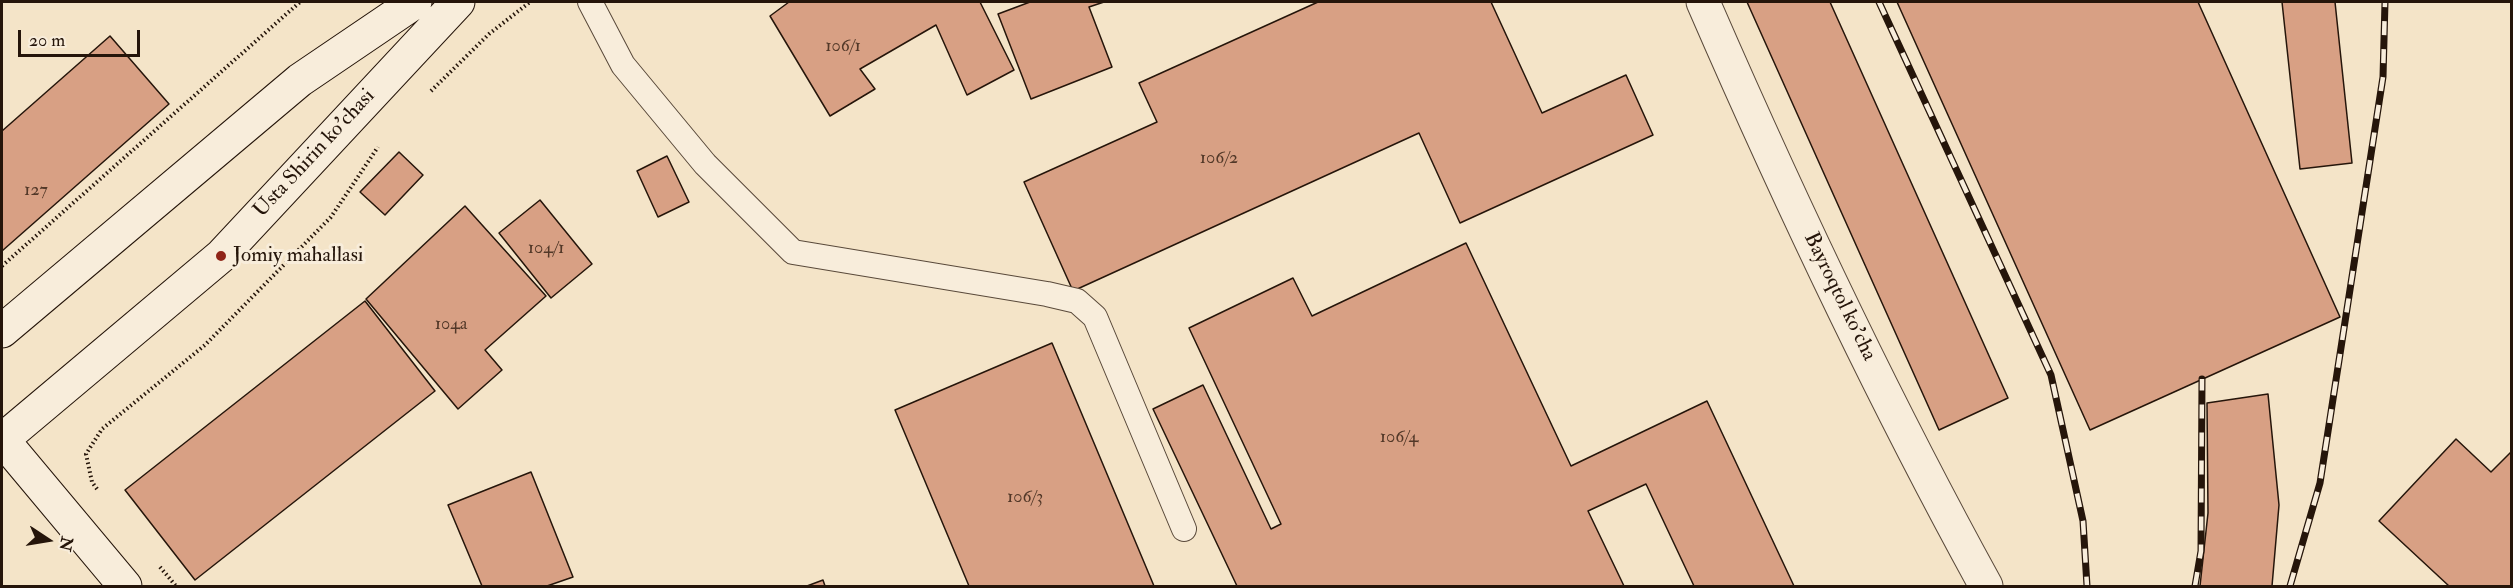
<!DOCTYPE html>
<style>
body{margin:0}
#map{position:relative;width:2513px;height:588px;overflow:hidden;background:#f4e4c8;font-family:"IM FELL Double Pica",serif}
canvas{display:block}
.frame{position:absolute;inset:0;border:3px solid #25150a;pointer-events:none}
.north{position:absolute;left:18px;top:510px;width:60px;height:60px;-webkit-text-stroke:4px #f8eddb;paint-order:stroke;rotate:102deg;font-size:16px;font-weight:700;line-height:24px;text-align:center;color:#25150a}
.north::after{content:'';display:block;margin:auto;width:21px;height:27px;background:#25150a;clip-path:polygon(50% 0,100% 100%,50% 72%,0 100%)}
.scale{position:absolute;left:18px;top:30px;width:122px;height:27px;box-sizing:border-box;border:3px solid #25150a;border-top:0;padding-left:8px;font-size:18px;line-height:21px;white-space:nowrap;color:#25150a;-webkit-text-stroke:4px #f8eddb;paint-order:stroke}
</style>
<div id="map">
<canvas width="2513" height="588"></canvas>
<div class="frame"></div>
<div class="north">N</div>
<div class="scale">20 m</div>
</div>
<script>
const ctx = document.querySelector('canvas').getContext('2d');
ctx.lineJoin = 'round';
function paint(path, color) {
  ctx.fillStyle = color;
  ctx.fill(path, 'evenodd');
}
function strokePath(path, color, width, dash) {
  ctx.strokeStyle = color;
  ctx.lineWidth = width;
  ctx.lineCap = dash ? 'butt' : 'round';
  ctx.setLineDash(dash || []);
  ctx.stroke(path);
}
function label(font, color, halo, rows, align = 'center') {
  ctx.font = font + ' "IM FELL Double Pica",serif';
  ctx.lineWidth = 6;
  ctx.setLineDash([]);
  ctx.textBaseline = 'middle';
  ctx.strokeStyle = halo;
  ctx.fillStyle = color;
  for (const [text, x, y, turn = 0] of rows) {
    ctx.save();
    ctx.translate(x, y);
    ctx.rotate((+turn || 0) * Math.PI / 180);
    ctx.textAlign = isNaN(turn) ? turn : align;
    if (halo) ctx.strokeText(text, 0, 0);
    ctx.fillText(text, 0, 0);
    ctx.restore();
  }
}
const building = new Path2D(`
 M789,2H980L1014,70L967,95L936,25L860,69L875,89L830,116L770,16Z
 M1030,2H1104L1089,7L1112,67L1031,99L998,14Z
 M1318,2H1491L1542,113L1626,75L1653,135L1460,223L1419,133L1073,291L1024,182L1157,122L1139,83Z
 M1747,2H1830L2008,398L1939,430Z
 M1897,2H2198L2340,317L2090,430Z
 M2282,2H2335L2352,163L2300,169Z
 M110,36L169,104L2,251V131Z
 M399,152L423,175L385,215L360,192Z
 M667,156L689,202L658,217L637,171Z
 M540,200L592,264L551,298L499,233Z
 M465,206L546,296L485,350L502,370L458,409L366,299Z
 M1466,243L1571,466L1707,401L1794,586H1694L1646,484L1588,511L1624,586H1237L1153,409L1203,385L1271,529L1281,524L1189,328L1293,278L1312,316Z
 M365,301L435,391L195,580L125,490Z
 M1052,343L1154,586H969L895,410Z
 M2268,394L2279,505L2272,586H2200L2208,513L2207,403Z
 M2456,439L2491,472L2512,451V586H2449L2379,521Z
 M531,472L573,577L547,586H482L448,505Z
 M823,580L825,586H807Z`);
paint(building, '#d8a084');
strokePath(building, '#25150a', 1.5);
const lane = new Path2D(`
 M590,2L623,65L705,164L793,252L1047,294L1077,301L1095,317L1184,529`);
const street = new Path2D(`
 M1703,2C1789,200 1882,397 1986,586`);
const secondary = new Path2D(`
 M2,331L300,80L415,2
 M2,439L125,586
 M2,440L221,256L458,2`);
strokePath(lane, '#59493a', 26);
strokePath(street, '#59493a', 35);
strokePath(secondary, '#25150a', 35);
strokePath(new Path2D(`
 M431,91L489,34L530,2
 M2,266L300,2
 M97,489L92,482L86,454L102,429L205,345L331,217L378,147
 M160,567L176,586`), '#25150a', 4, [1.5, 3]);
strokePath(lane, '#f8eddb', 24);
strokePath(street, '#f8eddb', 33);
strokePath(secondary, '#f8eddb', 33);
const rail = new Path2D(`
 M1879,2L2051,375L2083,521L2087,586
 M2195,586L2201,551L2202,379
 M2290,586L2320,483L2383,77L2385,2`);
strokePath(rail, '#25150a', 7);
strokePath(rail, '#f8eddb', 4.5, [14]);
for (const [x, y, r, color] of [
 [221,256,6,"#8f2418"]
]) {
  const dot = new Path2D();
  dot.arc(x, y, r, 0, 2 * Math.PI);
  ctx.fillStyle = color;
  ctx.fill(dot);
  strokePath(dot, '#f8eddb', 2);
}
label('18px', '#523828', null, [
 ["106/1",843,47],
 ["106/2",1219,159],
 ["127",36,191],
 ["104/1",546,249],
 ["104a",451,325],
 ["106/4",1399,438],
 ["106/3",1025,498]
]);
label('21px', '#25150a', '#f8eddb', [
 ["Usta Shirin ko'chasi",315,154,-47],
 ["Bayroqtol ko'cha",1839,297,64]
]);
label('21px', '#25150a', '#f8eddb', [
 ["Jomiy mahallasi",233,256]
], 'left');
</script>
